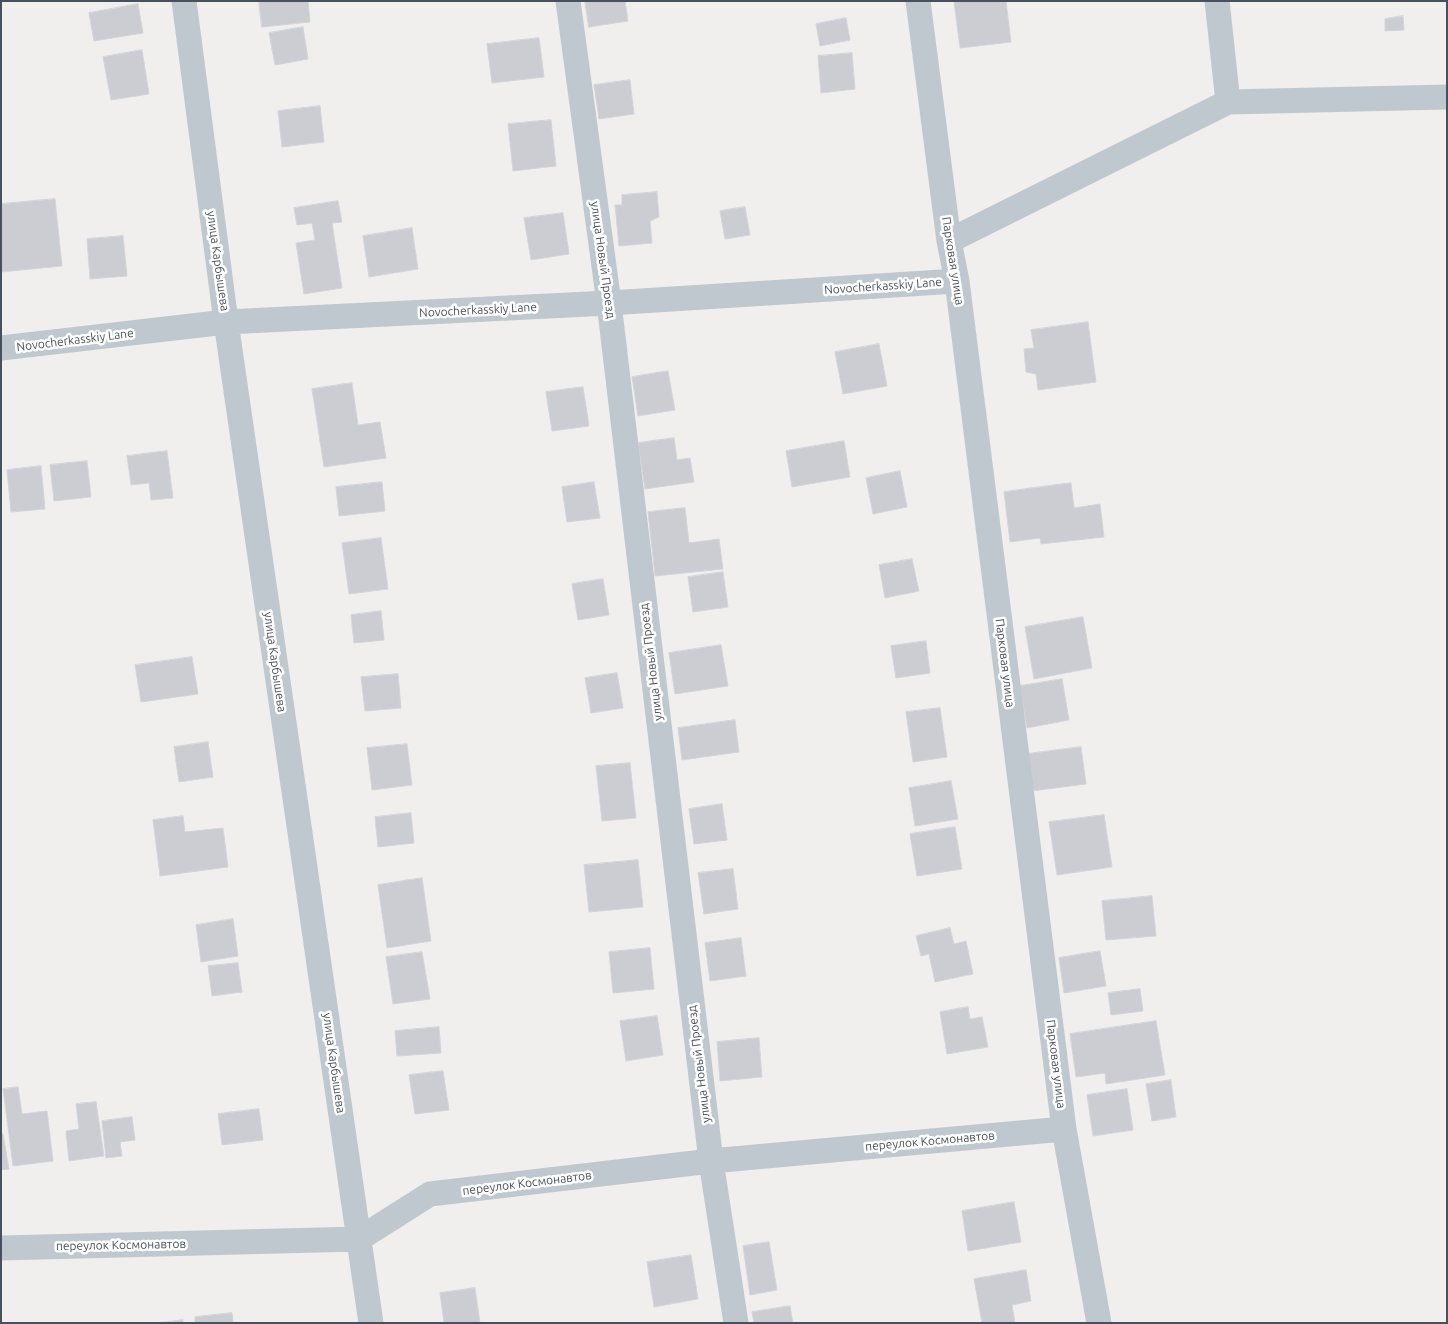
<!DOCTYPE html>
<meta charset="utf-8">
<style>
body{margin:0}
#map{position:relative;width:1448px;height:1324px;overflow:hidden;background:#f1efee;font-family:Ubuntu,sans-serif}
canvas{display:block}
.frame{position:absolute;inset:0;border:2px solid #48505b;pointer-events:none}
</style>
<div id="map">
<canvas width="1448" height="1324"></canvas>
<div class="frame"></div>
</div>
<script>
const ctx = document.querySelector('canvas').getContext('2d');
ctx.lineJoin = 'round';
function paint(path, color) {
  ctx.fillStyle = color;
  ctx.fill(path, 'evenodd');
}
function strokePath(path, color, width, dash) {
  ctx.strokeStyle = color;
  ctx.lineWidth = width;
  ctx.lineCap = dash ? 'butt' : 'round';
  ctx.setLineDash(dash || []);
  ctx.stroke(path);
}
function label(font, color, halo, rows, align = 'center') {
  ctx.font = font + ' Ubuntu,sans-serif';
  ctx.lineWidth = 5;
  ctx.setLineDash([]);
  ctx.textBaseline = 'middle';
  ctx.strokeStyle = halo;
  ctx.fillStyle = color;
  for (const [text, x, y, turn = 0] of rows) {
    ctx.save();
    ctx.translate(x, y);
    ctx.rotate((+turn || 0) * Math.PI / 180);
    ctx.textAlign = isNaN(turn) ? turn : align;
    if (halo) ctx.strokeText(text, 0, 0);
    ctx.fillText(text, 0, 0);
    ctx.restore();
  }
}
const building = new Path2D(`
 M259,1H308L310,22L262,27Z
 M585,1H625L628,21L589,27Z
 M1006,1L1011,42L960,48L954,2Z
 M138,4L143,33L94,41L89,13Z
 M1403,16L1404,30L1385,31V19Z
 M846,18L850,40L820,46L816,24Z
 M303,27L308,59L275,65L269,33Z
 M539,38L544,77L492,83L487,44Z
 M142,50L149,94L111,100L103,57Z
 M852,53L855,89L821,93L818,56Z
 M630,80L634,114L599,119L594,85Z
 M320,106L324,142L282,147L278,111Z
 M551,120L556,166L513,171L508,124Z
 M657,192L659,217L650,221L652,243L619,246L615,205H622V195Z
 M55,199L62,266L1,272V204Z
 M338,201L342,222L332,223L342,288L304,294L296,243L315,240L312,223L297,225L294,208Z
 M745,207L750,235L725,239L720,211Z
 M563,213L569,254L531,260L524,218Z
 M412,228L418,269L369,277L363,236Z
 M123,236L127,276L90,279L87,239Z
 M1088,322L1096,382L1038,390L1036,374L1026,372L1024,349L1034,348L1031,330Z
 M879,344L887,386L843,394L835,352Z
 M668,371L675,410L638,416L632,377Z
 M352,383L358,425L380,422L386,458L324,467L312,389Z
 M583,387L589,426L552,431L546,392Z
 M674,438L677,460L690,458L694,482L645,489L638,443Z
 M844,441L850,477L792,487L786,451Z
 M167,451L173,498L151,500L149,483L131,485L127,456Z
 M87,461L91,497L54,501L50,465Z
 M41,466L45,509L11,512L7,470Z
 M900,471L907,507L873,514L866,478Z
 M382,482L385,511L339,516L336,487Z
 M594,482L600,518L567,522L562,487Z
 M1071,483L1074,508L1100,504L1104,537L1041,544L1040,538L1010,542L1004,492Z
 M685,508L689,543L719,539L723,569L655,576L648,512Z
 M381,538L388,589L349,594L342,543Z
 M912,559L919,591L885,598L879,565Z
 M723,572L728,607L693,612L688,577Z
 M603,579L609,615L578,620L572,584Z
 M381,611L384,640L354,643L351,615Z
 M1083,617L1092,668L1034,679L1025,627Z
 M926,641L930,673L896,678L891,646Z
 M721,645L728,686L675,694L669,653Z
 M192,657L198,694L141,702L135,665Z
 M617,673L623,708L591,713L585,678Z
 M398,674L401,708L365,711L361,677Z
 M1062,679L1069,720L1027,728L1020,686Z
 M940,708L947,757L913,762L906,712Z
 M735,720L739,752L682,760L678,728Z
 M208,742L213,777L179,782L174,747Z
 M407,744L412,785L372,790L367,748Z
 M1081,747L1086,784L1032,791L1027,754Z
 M630,763L636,818L602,821L596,766Z
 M951,781L958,819L915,826L909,788Z
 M722,804L727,840L694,844L689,809Z
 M411,813L414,843L378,847L375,817Z
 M1104,815L1112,867L1057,875L1049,822Z
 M183,816L185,832L223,828L228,867L160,876L153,820Z
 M955,827L962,869L917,876L910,834Z
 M638,860L643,907L589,912L584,865Z
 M733,869L738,909L704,914L698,873Z
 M422,878L431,941L387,948L378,885Z
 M1152,896L1156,936L1106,940L1102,901Z
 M233,919L238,956L201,962L196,925Z
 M950,928L954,944L966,941L973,974L935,982L929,954L921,956L916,936Z
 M741,938L746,976L710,981L705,943Z
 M650,948L654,989L613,993L609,952Z
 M1100,951L1106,986L1064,993L1059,958Z
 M422,952L430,999L393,1004L386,957Z
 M238,963L242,992L212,996L208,966Z
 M1140,989L1143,1011L1111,1015L1108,993Z
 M968,1007L970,1019L982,1017L988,1047L947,1054L940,1012Z
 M657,1016L663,1055L626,1061L620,1021Z
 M1156,1021L1165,1075L1106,1084L1105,1073L1076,1077L1070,1034Z
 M439,1027L441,1053L397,1056L395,1031Z
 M759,1038L762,1077L720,1081L717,1042Z
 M443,1071L449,1110L415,1114L409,1075Z
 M1171,1080L1176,1117L1152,1121L1146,1084Z
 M18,1087L22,1114L47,1111L53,1161L13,1166L3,1089Z
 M1127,1089L1133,1130L1093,1136L1087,1095Z
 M96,1102L104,1156L69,1161L66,1131L79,1129L76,1104Z
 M259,1109L263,1140L222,1145L218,1114Z
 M132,1117L135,1140L120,1142L122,1156L106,1158L102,1121Z
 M3,1134L9,1169L1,1170V1135Z
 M1014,1202L1021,1242L968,1251L962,1211Z
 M769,1242L777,1290L750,1295L743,1246Z
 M691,1255L698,1299L654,1307L647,1262Z
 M1026,1270L1031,1301L1012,1305L1015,1323H982L974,1279Z
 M475,1288L480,1323H444L440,1293Z
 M790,1306L793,1323H754L752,1312Z
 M232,1313L233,1323H195V1317Z
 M183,1320V1323H159Z`);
paint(building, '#cccdd3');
strokePath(building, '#d3d4da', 1);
strokePath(new Path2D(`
 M184,1L226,322L371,1323
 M568,1L609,303L711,1161L736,1323
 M918,1L949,241L957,281L1064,1129L1099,1323
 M1217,1L1228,102
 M949,241L1228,102L1447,97
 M1,348L226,322L609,303L957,281
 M1,1248L359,1239L430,1194L711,1161L1064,1129`), '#c0c8cf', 25);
label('12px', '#48505b', '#fff', [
 ["улица Новый Проезд",603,260,82],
 ["улица Карбышева",218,261,82],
 ["Парковая улица",953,261,81],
 ["Novocherkasskiy Lane",883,286,-4],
 ["Novocherkasskiy Lane",478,310,-3],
 ["Novocherkasskiy Lane",75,340,-7],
 ["улица Карбышева",275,662,82],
 ["улица Новый Проезд",651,662,-97],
 ["Парковая улица",1005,663,83],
 ["улица Карбышева",334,1063,82],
 ["улица Новый Проезд",699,1064,-97],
 ["Парковая улица",1056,1064,83],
 ["переулок Космонавтов",930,1141,-5],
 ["переулок Космонавтов",527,1183,-7],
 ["переулок Космонавтов",121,1245,-1]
]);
</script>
